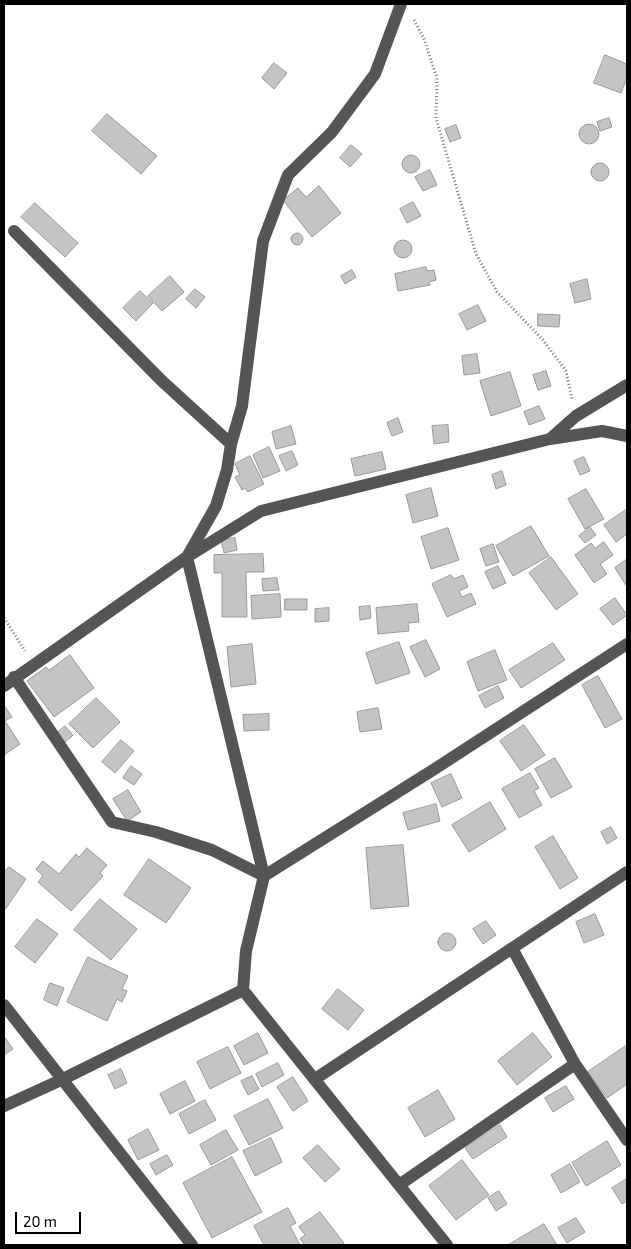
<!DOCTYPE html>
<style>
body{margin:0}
#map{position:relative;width:631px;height:1249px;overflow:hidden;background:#fff;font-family:"Exo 2",sans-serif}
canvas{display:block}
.frame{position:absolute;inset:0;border:5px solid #000;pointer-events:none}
.scale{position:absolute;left:15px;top:1212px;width:66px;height:22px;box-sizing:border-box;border:2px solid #000;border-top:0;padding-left:6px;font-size:15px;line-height:18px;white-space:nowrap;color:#000;-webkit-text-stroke:4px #fff;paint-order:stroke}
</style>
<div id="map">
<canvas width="631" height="1249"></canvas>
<div class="frame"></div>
<div class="scale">20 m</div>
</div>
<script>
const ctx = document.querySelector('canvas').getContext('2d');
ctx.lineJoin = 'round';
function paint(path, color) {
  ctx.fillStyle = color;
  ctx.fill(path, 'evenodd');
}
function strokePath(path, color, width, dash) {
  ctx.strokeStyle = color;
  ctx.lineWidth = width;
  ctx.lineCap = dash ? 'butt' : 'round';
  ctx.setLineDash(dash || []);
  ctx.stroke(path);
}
const building = new Path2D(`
 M605,55L627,64V78L621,93L594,83Z
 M274,63L287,73L274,89L262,78Z
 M107,114L157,156L141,174L92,131Z
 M609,118L612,127L600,131L597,122Z
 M579 134a10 10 0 1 1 20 0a10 10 0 1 1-20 0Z
 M456,125L461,138L450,142L445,129Z
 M351,145L362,154L350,167L340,158Z
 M402 164a9 9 0 1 1 18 0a9 9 0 1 1-18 0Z
 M591 172a9 9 0 1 1 18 0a9 9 0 1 1-18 0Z
 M430,170L437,185L423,191L415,177Z
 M319,186L341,213L312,237L283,200L298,188L306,197Z
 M413,202L421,216L407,223L400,209Z
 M35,203L78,243L65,257L21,217Z
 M291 239a6 6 0 1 1 12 0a6 6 0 1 1-12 0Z
 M394 249a9 9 0 1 1 18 0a9 9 0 1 1-18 0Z
 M426,267L427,271L434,270L436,280L429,282L430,285L398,291L395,274Z
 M352,270L356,277L345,284L341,276Z
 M170,276L184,292L162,311L148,296Z
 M587,279L591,299L575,303L570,284Z
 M195,289L205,297L196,308L186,299Z
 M140,291L153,303L136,321L123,308Z
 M478,305L486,321L467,330L459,314Z
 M538,314L560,315L559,327L538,326Z
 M477,354L480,373L464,375L462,356Z
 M546,371L551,386L538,390L533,375Z
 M510,372L521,406L491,416L480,381Z
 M539,406L545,419L529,425L524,412Z
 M398,418L403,432L392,436L387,423Z
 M448,425L449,442L434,444L432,426Z
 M291,426L296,444L276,449L272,432Z
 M269,447L280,471L263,478L253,455Z
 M292,451L298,465L286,471L279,456Z
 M382,452L386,469L355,476L351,459Z
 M250,456L264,484L248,492L245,488L242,490L235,477L240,475L235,464Z
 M584,457L590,471L580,475L574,461Z
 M502,471L506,485L496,489L492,475Z
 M431,488L438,516L413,523L406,495Z
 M586,489L604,519L585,529L568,499Z
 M627,509V534L616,542L604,525Z
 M531,526L549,556L513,576L496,546Z
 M590,527L596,535L585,543L579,536Z
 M448,528L459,560L431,569L421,537Z
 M235,538L237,550L224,553L221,540Z
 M604,542L613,555L600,564L607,574L594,583L575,555L591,543L595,548Z
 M493,544L499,562L486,566L480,549Z
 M263,554L264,572H246L247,617H222V573H214V555Z
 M551,557L578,594L556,610L529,573Z
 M627,559V587L615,568Z
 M498,566L506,583L493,589L485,572Z
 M451,575L454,579L463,575L468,587L459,591L462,597L471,593L476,604L447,617L432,584Z
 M277,578L279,590L263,591L262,579Z
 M280,594L281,617L252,619L251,596Z
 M615,598L627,615L613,625L600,609Z
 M285,599H307V610H285Z
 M417,604L419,622L408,623L409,631L378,634L376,608Z
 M370,606L371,618L360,620L359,607Z
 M329,608V621L315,622V609Z
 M426,640L440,669L425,677L410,647Z
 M399,642L410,673L376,684L366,653Z
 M553,643L565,660L521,688L509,670Z
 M252,644L256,684L231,687L227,647Z
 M495,650L507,680L478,691L467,662Z
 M70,655L94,688L54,717L27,681L46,667L49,670Z
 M598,676L622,719L605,728L582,685Z
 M498,686L504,698L485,708L479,696Z
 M96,698L120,722L93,748L69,724Z
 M4,705L12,717L5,721L20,744L4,755Z
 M378,708L382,729L360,732L357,712Z
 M269,714V730L244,731L243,715Z
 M524,725L545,755L521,771L500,741Z
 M65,726L73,735L63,744L55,735Z
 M121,740L134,751L115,773L102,762Z
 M555,758L572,787L551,798L535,769Z
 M131,766L142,774L134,785L123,778Z
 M530,773L539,788L534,791L542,805L519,818L502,789Z
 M451,774L462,798L442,807L431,783Z
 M128,790L141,812L127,821L113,799Z
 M490,802L506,829L469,852L452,825Z
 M436,804L440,821L408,830L403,813Z
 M611,827L617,838L607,844L601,832Z
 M553,836L578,878L560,889L535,847Z
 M403,845L409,906L371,909L366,848Z
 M87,848L107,865L100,873L103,876L71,911L38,882L43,876L36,869L43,861L59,874L76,854L79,857Z
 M149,859L191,888L166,923L124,895Z
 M9,867L26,879L4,911V873Z
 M100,899L137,929L111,960L74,930Z
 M595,914L604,935L584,943L576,922Z
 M37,919L58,934L35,963L15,947Z
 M486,921L496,935L483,944L473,929Z
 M438 942a9 9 0 1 1 18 0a9 9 0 1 1-18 0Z
 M88,957L128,976L122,989L127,991L122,1002L117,999L107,1021L67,1002Z
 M50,983L64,988L57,1006L44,1000Z
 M338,989L364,1010L348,1030L322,1009Z
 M258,1033L268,1053L244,1065L234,1046Z
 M533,1033L552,1057L517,1085L498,1061Z
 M4,1036L13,1049L4,1055Z
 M627,1045V1084L607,1098L588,1072Z
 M228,1047L241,1073L210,1089L197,1062Z
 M278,1063L284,1075L262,1087L256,1074Z
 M121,1069L127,1083L115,1089L108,1075Z
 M252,1076L259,1089L248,1095L241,1081Z
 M293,1077L308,1101L293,1111L277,1087Z
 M185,1081L195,1101L170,1114L160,1094Z
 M566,1086L574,1099L553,1112L545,1098Z
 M438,1090L455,1119L425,1137L408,1108Z
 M268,1099L283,1128L249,1145L234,1116Z
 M205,1100L216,1120L189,1134L179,1114Z
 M500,1125L507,1137L473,1159L465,1148Z
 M148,1129L159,1150L138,1160L128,1140Z
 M226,1130L238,1150L211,1165L200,1145Z
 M271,1138L282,1162L255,1176L243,1151Z
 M607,1141L621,1165L586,1186L572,1163Z
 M318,1145L340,1169L325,1182L303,1158Z
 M167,1155L173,1165L156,1175L150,1164Z
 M232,1157L262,1212L212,1238L183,1183Z
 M462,1160L489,1195L456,1220L429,1186Z
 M570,1164L580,1182L561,1193L551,1175Z
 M627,1179V1201L622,1204L612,1188Z
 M499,1191L507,1204L496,1211L488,1198Z
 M288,1208L296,1223L290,1226L300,1245H264L254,1226Z
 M320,1212L344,1243L341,1245H305L300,1239L305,1235L299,1227Z
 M576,1218L585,1232L567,1243L558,1228Z
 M544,1224L557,1245H508Z`);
paint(building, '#c4c4c4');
strokePath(building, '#999', 1);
strokePath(new Path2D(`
 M414,20L424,39L437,78L436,118L476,254L497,292L543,340L566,371L572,399
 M4,618L25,651`), '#777', 3, [1, 2.5]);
strokePath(new Path2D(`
 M14,231L162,381L231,444
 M550,439L576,416L627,385
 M14,677L112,822L156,832L212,850L264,876
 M4,686L187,557L261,511L550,439L602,431L627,436
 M264,876L187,557L216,506L227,470L231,444L242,406L263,241L288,175L332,132L375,74L401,4
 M512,948L575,1064L627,1140
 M4,1005L192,1245
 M315,1079L627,872
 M4,1106L61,1080L243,990
 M399,1185L575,1064
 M447,1245L243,990L246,951L264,876L433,770L627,644`), '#555', 12);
</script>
